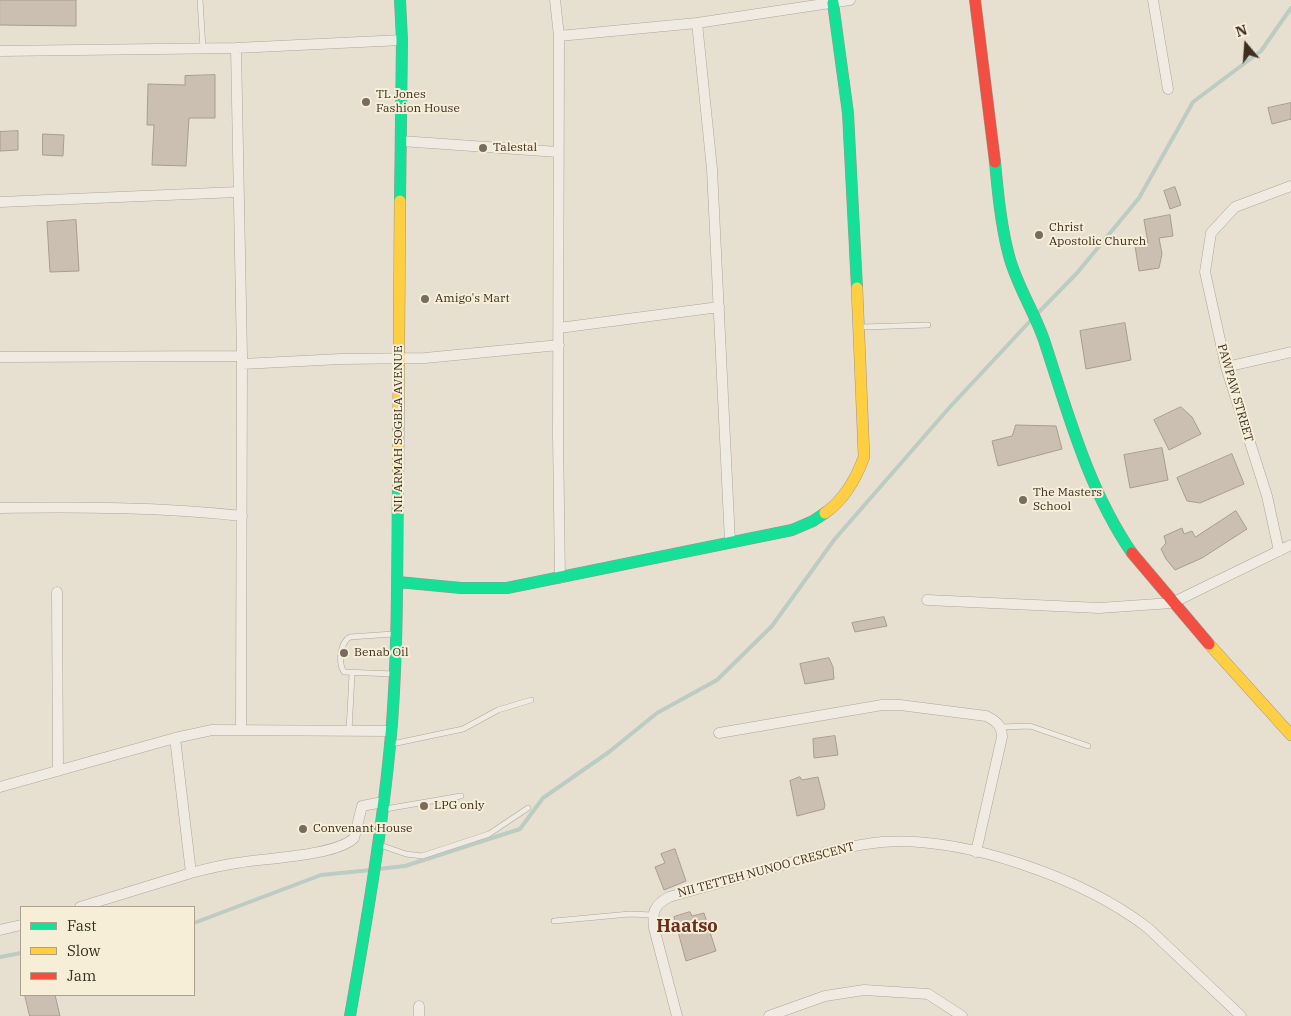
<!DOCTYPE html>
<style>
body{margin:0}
#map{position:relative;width:1291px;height:1016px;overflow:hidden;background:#e7e0d1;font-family:"IBM Plex Serif",serif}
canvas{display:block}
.legend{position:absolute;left:20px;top:906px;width:175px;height:90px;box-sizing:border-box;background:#f7eed8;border:1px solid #ada18e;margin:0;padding:6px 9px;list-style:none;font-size:15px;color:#3d2e20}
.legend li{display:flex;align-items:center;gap:10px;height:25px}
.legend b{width:25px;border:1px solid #ada18e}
.north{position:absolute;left:1221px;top:20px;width:50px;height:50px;-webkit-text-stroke:4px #f7eed8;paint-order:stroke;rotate:342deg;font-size:14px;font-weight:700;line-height:20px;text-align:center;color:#3d2e20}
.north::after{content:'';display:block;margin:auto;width:18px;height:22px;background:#3d2e20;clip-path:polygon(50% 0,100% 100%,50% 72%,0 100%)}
</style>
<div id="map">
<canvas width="1291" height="1016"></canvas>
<ul class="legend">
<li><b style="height:6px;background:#16e098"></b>Fast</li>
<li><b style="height:6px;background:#ffcf43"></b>Slow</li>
<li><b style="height:6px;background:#f24e42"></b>Jam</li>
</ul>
<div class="north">N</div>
</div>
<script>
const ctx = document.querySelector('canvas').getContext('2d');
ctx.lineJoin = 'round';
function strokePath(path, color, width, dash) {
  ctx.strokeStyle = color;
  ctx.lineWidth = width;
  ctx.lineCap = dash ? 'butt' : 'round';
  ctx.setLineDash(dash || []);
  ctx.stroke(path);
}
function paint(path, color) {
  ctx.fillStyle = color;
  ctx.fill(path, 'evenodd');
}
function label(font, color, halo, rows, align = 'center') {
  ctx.font = font + ' "IBM Plex Serif",serif';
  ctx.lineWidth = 4;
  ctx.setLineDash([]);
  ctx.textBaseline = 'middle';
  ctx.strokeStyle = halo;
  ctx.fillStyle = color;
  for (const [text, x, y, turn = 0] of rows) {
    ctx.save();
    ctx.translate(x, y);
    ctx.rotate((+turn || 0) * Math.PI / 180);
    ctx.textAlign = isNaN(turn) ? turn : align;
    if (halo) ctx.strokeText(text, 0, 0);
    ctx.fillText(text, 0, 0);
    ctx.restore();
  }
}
strokePath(new Path2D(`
 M1037,314L1077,273L1139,198L1193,102L1261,51L1291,8
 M378,869L405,866L520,829L543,798L609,752L657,713L717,680L772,626L834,540L949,408L1032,319
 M194,923L321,875L371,870
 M0,957L21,953`), '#bcccc2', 4);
const building = new Path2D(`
 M0,0H76V26L0,25Z
 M215,75V118H189L186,166L152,165L154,125H147L148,84L185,85V76Z
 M1291,103V119L1272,124L1268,108Z
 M18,131V150L0,151V132Z
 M43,134L64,135L63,156L43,155Z
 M1175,187L1181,205L1170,209L1164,191Z
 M1170,215L1173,236L1159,238L1162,254L1159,268L1139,271L1135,246L1148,243L1144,220Z
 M76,220L79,271L50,272L47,222Z
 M1125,323L1131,360L1086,369L1080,331Z
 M1181,407L1192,417L1201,434L1169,450L1154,420Z
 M1016,425L1056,426L1062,449L998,466L992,441L1012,436Z
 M1162,448L1168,480L1130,488L1124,455Z
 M1232,454L1244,484L1200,503L1187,501L1177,478Z
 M1236,511L1247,529L1202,558L1175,570L1166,559L1161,549L1166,543L1164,536L1182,528L1184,534L1192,531L1195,537Z
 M884,617L887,626L855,632L852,623Z
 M829,658L833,667L834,679L805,684L800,664Z
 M835,736L838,755L814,758L813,739Z
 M800,777L802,780L818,777L825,805L824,809L797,816L790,781Z
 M675,849L686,881L664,890L655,867L665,863L661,854Z
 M690,912L692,916L704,913L716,951L686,961L674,917Z
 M25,995H55L60,1016H30Z`);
paint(building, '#cbbfb2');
strokePath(building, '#a89c90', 1);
const lane = new Path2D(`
 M200,0L203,49
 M862,327L928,325
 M393,674L344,672C338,663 340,642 350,637L393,634
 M1001,727L1030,726L1088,746
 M349,731L352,674
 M392,744L463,729L498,710L531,700
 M385,809L461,796
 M380,845L406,854L422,856L489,834L528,808
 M554,921L630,914L652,915`);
const street = new Path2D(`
 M555,0L559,36L558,435L560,578
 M1153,0L1168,89
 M697,23L712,169L730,542
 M559,36L697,23L850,0
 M236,48L242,356L241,729
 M0,51L236,48L402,40
 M401,141L558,152
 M0,202L238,192
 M559,328L719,307
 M0,357L242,356
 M242,364L341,359L425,358L559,345
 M1226,367L1291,352
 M0,508C81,507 161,507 242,516
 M1279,551L1267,496L1226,367L1205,272L1211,233L1235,207L1291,186
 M57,592L58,771
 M927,600L1099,608L1172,603L1291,545
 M719,733L882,705H900L986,716C996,721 1002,725 1002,737L976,852
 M0,787L175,738L212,730L391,731
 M191,873C206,869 222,865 237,863C265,858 336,856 354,838L362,806L383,802
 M80,907L191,873L175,738
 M0,930L21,925
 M419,1006V1016
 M677,1016L654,928C652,912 654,905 669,897C708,886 747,875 786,864C817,855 849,845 882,842C964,836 1083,878 1148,928L1241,1016
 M769,1016L825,996L864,990L928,994L962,1016`);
const fast = new Path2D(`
 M400,0L402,40L400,201
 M833,3L848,113L857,288
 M995,162C998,194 1001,226 1009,256C1017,286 1034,311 1044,340C1068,413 1088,489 1132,553
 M398,582L461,588H507L792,530L813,521L825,513
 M350,1016C367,919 384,821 392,723C398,643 397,563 398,484`);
const slow = new Path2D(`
 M398,484L400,201
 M825,513C845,499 856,479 864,457L857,288
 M1209,644L1291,735`);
const jam = new Path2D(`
 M975,0L995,162
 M1132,553L1209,644`);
strokePath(lane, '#ada599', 6);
strokePath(street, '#ada599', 11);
strokePath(fast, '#9c958a', 12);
strokePath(slow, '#9c958a', 12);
strokePath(jam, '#9c958a', 12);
strokePath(lane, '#efebe3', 5);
strokePath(street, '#efebe3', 10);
strokePath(fast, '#16e098', 11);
strokePath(slow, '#ffcf43', 11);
strokePath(jam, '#f24e42', 11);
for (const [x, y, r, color] of [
 [366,102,5,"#786c5e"],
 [483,148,5,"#786c5e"],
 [1039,235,5,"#786c5e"],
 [425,299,5,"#786c5e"],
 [1023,500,5,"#786c5e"],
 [344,653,5,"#786c5e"],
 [424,806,5,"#786c5e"],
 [303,829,5,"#786c5e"]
]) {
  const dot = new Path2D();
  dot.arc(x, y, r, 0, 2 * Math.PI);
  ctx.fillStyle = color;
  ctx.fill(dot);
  strokePath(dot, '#f7eed8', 2);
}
label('12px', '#3d2e20', '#f7eed8', [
 ["TL Jones",376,95],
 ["Fashion House",376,109],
 ["Talestal",493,148],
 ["Christ",1049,228],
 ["Apostolic Church",1049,242],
 ["Amigo's Mart",435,299],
 ["The Masters",1033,493],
 ["School",1033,507],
 ["Benab Oil",354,653],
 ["LPG only",434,806],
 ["Convenant House",313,829]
], 'left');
label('12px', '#3d2e20', '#f7eed8', [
 ["PAWPAW STREET",1235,393,74],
 ["NII ARMAH SOGBLA AVENUE",399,429,-90],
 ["NII TETTEH NUNOO CRESCENT",766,870,-15]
]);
label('bold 18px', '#6b2e1e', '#f7eed8', [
 ["Haatso",687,927]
]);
</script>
